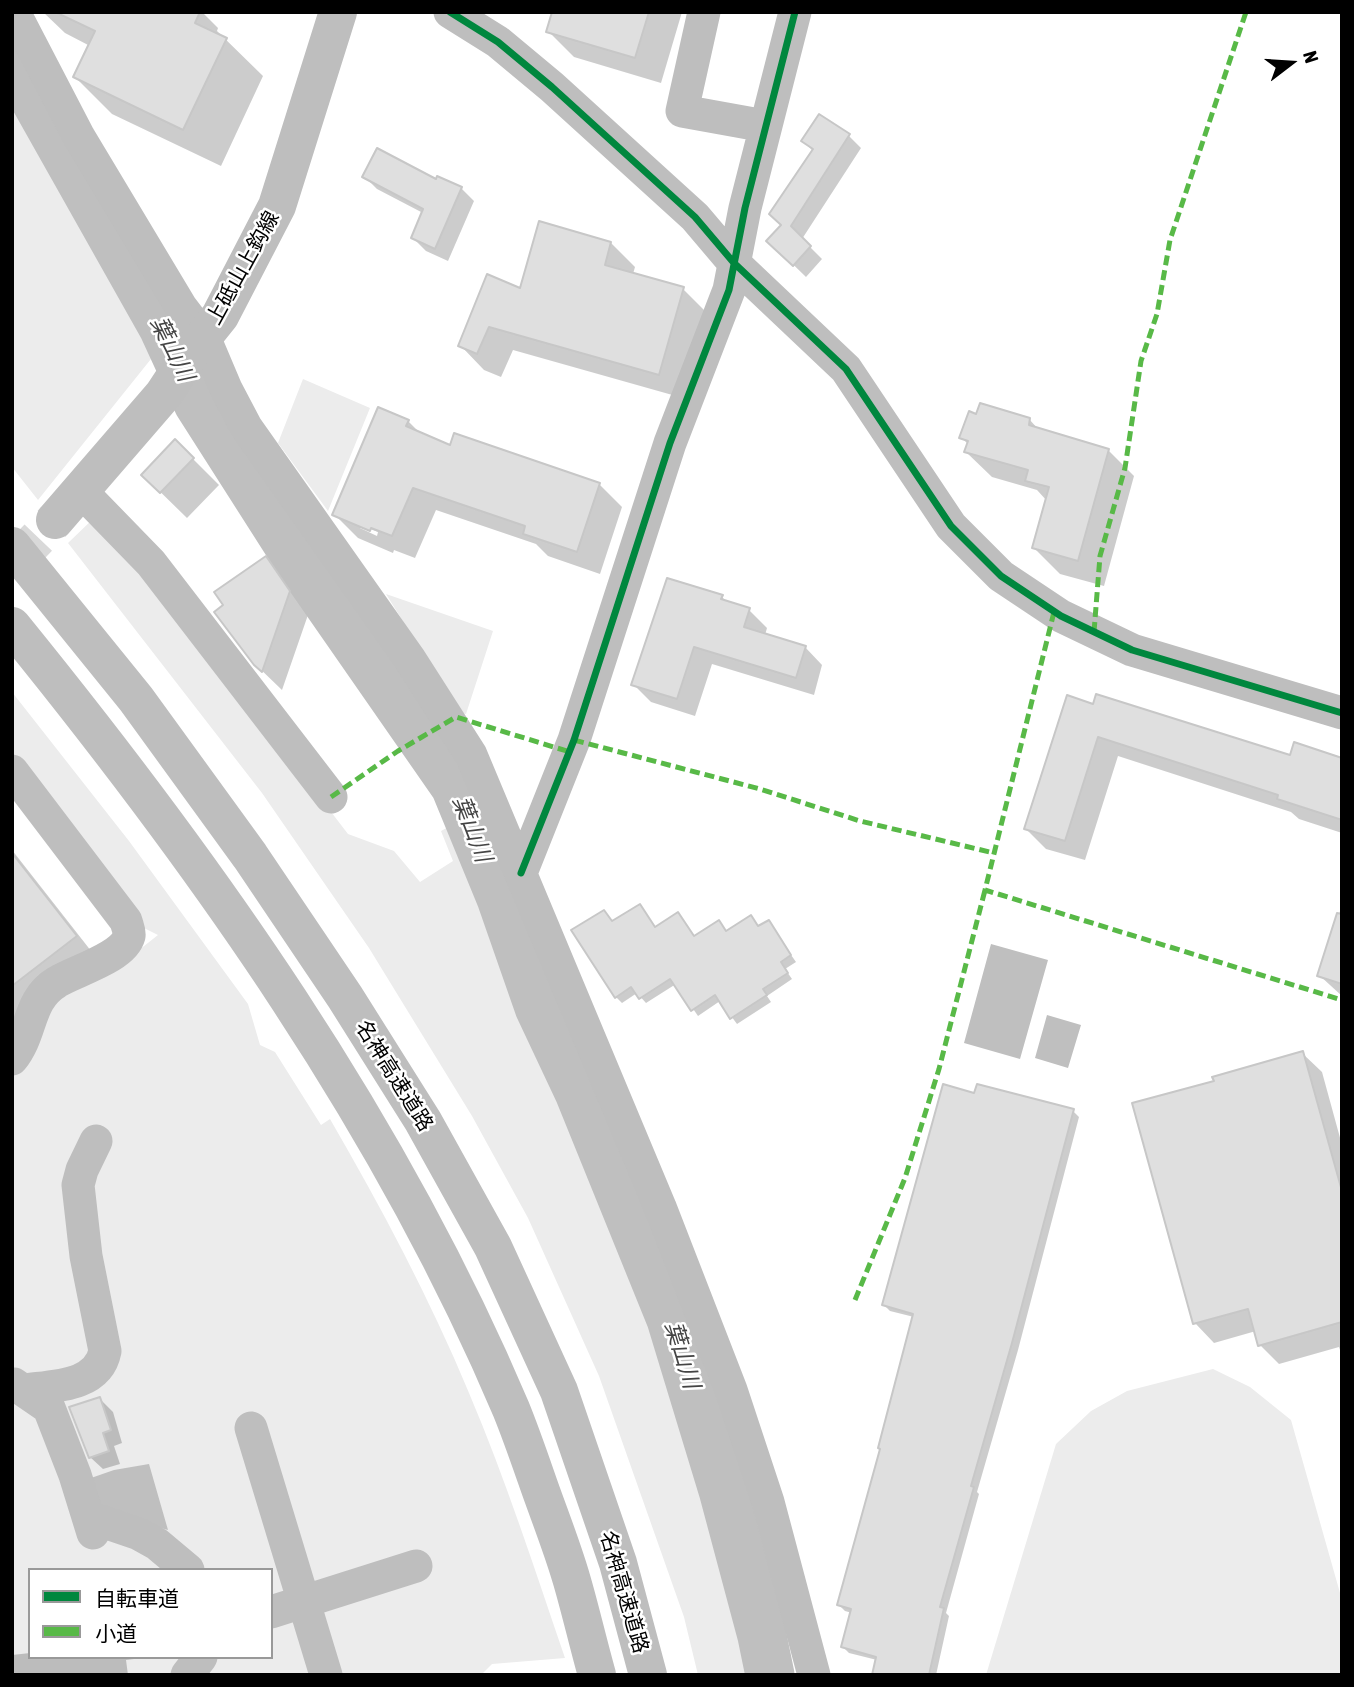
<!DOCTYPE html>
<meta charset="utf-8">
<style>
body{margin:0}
#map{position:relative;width:1354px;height:1687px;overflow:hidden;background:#fff;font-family:"Asap Condensed","Noto Sans JP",sans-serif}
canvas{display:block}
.frame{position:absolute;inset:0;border:14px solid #000;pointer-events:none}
.legend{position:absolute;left:28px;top:1568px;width:245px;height:91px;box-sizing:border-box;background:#fff;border:2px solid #999;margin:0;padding:9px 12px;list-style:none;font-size:21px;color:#000}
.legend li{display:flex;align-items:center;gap:14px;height:35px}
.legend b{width:35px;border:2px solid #999}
.north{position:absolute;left:1256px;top:28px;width:70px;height:70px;-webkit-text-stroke:5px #fff;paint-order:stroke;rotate:73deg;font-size:19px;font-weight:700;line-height:28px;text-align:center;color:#000}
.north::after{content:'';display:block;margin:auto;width:24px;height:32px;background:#000;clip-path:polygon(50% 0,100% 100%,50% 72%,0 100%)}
</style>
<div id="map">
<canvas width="1354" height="1687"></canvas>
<div class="frame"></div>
<ul class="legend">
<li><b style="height:9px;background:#00873e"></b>自転車道</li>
<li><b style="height:9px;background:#58b947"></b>小道</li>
</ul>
<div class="north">N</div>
</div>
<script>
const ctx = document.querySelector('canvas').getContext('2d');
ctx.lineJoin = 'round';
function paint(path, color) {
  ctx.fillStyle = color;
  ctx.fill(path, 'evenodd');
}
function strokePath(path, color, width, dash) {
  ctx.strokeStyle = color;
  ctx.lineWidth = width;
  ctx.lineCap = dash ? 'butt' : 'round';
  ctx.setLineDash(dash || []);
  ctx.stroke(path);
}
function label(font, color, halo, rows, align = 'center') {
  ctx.font = font + ' "Asap Condensed","Noto Sans JP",sans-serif';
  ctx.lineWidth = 5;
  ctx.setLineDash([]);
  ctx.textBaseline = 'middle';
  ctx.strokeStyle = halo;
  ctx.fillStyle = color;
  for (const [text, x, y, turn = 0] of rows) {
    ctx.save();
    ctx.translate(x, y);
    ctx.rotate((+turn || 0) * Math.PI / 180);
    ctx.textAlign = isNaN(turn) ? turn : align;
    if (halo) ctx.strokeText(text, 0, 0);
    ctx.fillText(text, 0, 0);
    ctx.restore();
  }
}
paint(new Path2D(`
 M12,92L159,349L38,500L12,467Z
 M303,379L370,408L328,511L278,443Z
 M95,517L239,692L348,834L394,851L420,882L453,861L441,831L459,821L500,925L523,1000L574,1100L681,1383L736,1579L758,1675H698L684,1617L599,1376L528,1218L472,1116L369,948L262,793L68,543Z
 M386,594L493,631L466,714L460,713Z
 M12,692L129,841L248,1004L260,1045L275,1052L321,1125L330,1119C381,1207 430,1299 469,1393C506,1480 535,1570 565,1658L492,1664L481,1675H12V1075L53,999L120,965L158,935L134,923L12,759ZM30,1570H271V1657H30Z
 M1213,1369L1250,1387L1291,1420L1342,1600V1675H986L1056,1444L1091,1411L1127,1391Z`), '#ececec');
paint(new Path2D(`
 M991,944L1048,960L1020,1059L964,1043Z
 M1047,1015L1081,1025L1068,1068L1035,1058Z
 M149,1464L168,1530L106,1513L100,1506L91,1478L114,1470Z`), '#bfbfbf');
paint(new Path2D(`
 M43,12H202L218,28L217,31L263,76L221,166L112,114L75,77L90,46L65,33Z
 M553,12H682L661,83L574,57L548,31Z
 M849,136L861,148L802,239L822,259L806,277L769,241L783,225L813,151L803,141Z
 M364,176L437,181L461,188L474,201L448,261L426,251L413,238L423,213L377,189Z
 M611,243L635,267L633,274L683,289L707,313L683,398L513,350L501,377L484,370L460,345L521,290Z
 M1029,419L1039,430L1108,450L1134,476L1104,586L1060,574L1034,548L1047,501L1037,490L992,477L966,452L968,444L962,438Z
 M408,421L422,435L451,447L599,484L622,507L600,574L548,556L536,544L436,510L415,558L394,550L393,553L358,538L335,515ZM360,525L378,532L377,536L360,528Z
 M175,441L219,485L187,518L143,475Z
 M266,558L285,577L309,612L282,690L255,664Z
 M722,597L728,603L749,610L767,628L765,635L805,647L822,665L814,695L712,664L695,716L651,702L633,684Z
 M1068,697L1292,757L1342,760V833L1299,819L1291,812L1118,756L1085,860L1046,849L1026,829Z
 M12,850L95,956L12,1021Z
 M1342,905V996L1319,975Z
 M639,906L656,928L678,914L695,938L719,923L727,933L751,917L760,928L768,922L796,962L785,969L792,979L767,996L771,1002L737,1024L720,1001L698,1016L676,984L646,1003L637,993L622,1003L616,997L613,923Z
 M1302,1053L1322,1072L1342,1145V1356L1339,1347L1279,1364L1260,1345L1256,1331L1214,1343L1195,1323L1216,1082Z
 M976,1095L1073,1111L1079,1117L1018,1350L977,1492L979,1494L946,1613L949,1616L936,1675H874L877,1660L849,1653L843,1647L852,1613L845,1611L839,1605L882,1449L914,1317L890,1311L884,1305Z
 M100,1399L113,1412L122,1443L114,1446L120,1464L103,1469L90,1457Z
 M30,1653V1657H134V1659L126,1660L128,1675H12V1655Z`), '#0003');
strokePath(new Path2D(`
 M12,59L163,327L198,403L302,566L455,786L501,898L539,1007L579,1092L671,1319L723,1490L762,1636L770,1675`), '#bfbfbf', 49);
const building = new Path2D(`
 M55,12H200L195,23L227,38L183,130L73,77L95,31Z
 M552,12H649L635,58L546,32Z
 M819,114L850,134L791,226L811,246L793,266L766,241L781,225L769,214L813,149L801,141Z
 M377,148L436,179L437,176L462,187L435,249L411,238L423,209L362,177Z
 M539,221L611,242L605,265L684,287L659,375L489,327L477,354L458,346L487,274L520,288Z
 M980,403L1030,418L1029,425L1109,449L1078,561L1032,548L1049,487L1025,481L1028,470L964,452L968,441L959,438L969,411L976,414Z
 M378,407L409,420L406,426L450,445L454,433L600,483L577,552L523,534L525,526L413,488L392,536L371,528L370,531L332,515Z
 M175,439L194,458L160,493L141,475Z
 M266,556L290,591L262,672L254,665L214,612L223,605L214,592Z
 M667,578L723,595L721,599L750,608L744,627L806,646L796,678L694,647L677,699L631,685Z
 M1096,694L1290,755L1294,742L1342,758V820L1277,799L1278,795L1098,737L1065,841L1024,829L1067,695L1093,704Z
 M12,853L77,936L12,986Z
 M640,904L655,927L678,912L694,936L719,920L726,931L751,915L758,926L769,920L791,955L781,962L788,973L763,989L767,995L730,1019L715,995L691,1011L670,979L639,999L631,987L615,998L571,930L604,910L612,921Z
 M1337,913L1342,914V984L1317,976Z
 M1303,1051L1342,1191V1322L1258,1346L1248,1309L1193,1324L1132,1103L1214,1081L1212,1077Z
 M943,1084L974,1093L977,1084L1074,1109L1012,1343L971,1486L974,1487L940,1607L944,1608L929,1675H872L876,1657L841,1647L851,1609L837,1605L880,1449L878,1448L913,1314L882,1305Z
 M100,1397L111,1430L103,1433L109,1451L89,1458L69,1407Z`);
paint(building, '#dfdfdf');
strokePath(building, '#c7c7c7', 2);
strokePath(new Path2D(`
 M12,565L55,520`), '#d9d9d9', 38, [38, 19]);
strokePath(new Path2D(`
 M14,12L79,137L181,307L204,337L226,389L246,427L409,658L471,755L660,1207L731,1390L768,1502L814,1675
 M450,12L498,42L552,87L695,217L734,263L846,369L951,526L1001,576L1061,616L1132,650L1342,713
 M704,12L682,111L765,126
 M81,491L151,563L331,797
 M12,771L126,921C127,926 130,931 129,936C123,958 74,971 57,982C27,1000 33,1033 12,1059
 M521,873L574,740L670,443L729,290L745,208L795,12
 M14,1384L49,1408L75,1475L93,1533
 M24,1390C53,1386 98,1387 105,1351L86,1256L78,1185L82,1170L96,1141
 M251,1428L326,1675
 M89,1517L139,1534L157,1544L188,1570
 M271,1612L416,1566
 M187,1675L201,1657`), '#bebebe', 33);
strokePath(new Path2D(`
 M55,520L163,395L192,351L220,316L277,206L338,12`), '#bebebe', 38);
strokePath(new Path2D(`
 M12,546L136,699L250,856L345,997L423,1121L493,1247L559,1391L618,1563L648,1675
 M12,626C207,866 390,1123 511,1409C520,1431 528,1454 536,1477C548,1512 562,1546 572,1581C581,1612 588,1643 597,1675`), '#bebebe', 38);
strokePath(new Path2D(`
 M1054,612L985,890L1342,1000
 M1094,632L1100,556L1125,468L1141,361L1157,314L1170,240L1246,12
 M574,740L760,789L860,821L994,853
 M331,797L398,751L456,717L570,752
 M855,1300L905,1178L939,1069L985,890`), '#58b947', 5, [10, 5]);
strokePath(new Path2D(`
 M450,12L498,42L552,87L695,217L734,263L846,369L951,526L1001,576L1061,616L1132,650L1342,713
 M521,873L574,740L670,443L729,290L745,208L795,12`), '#00873e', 7);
label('21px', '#000', '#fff', [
 ["上砥山上鈎線",243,268,-61],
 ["名神高速道路",394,1076,58],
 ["名神高速道路",624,1592,74]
]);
label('italic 23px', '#444', '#fff', [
 ["葉山川",172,349,64],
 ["葉山川",472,829,69],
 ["葉山川",682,1355,73]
]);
</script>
